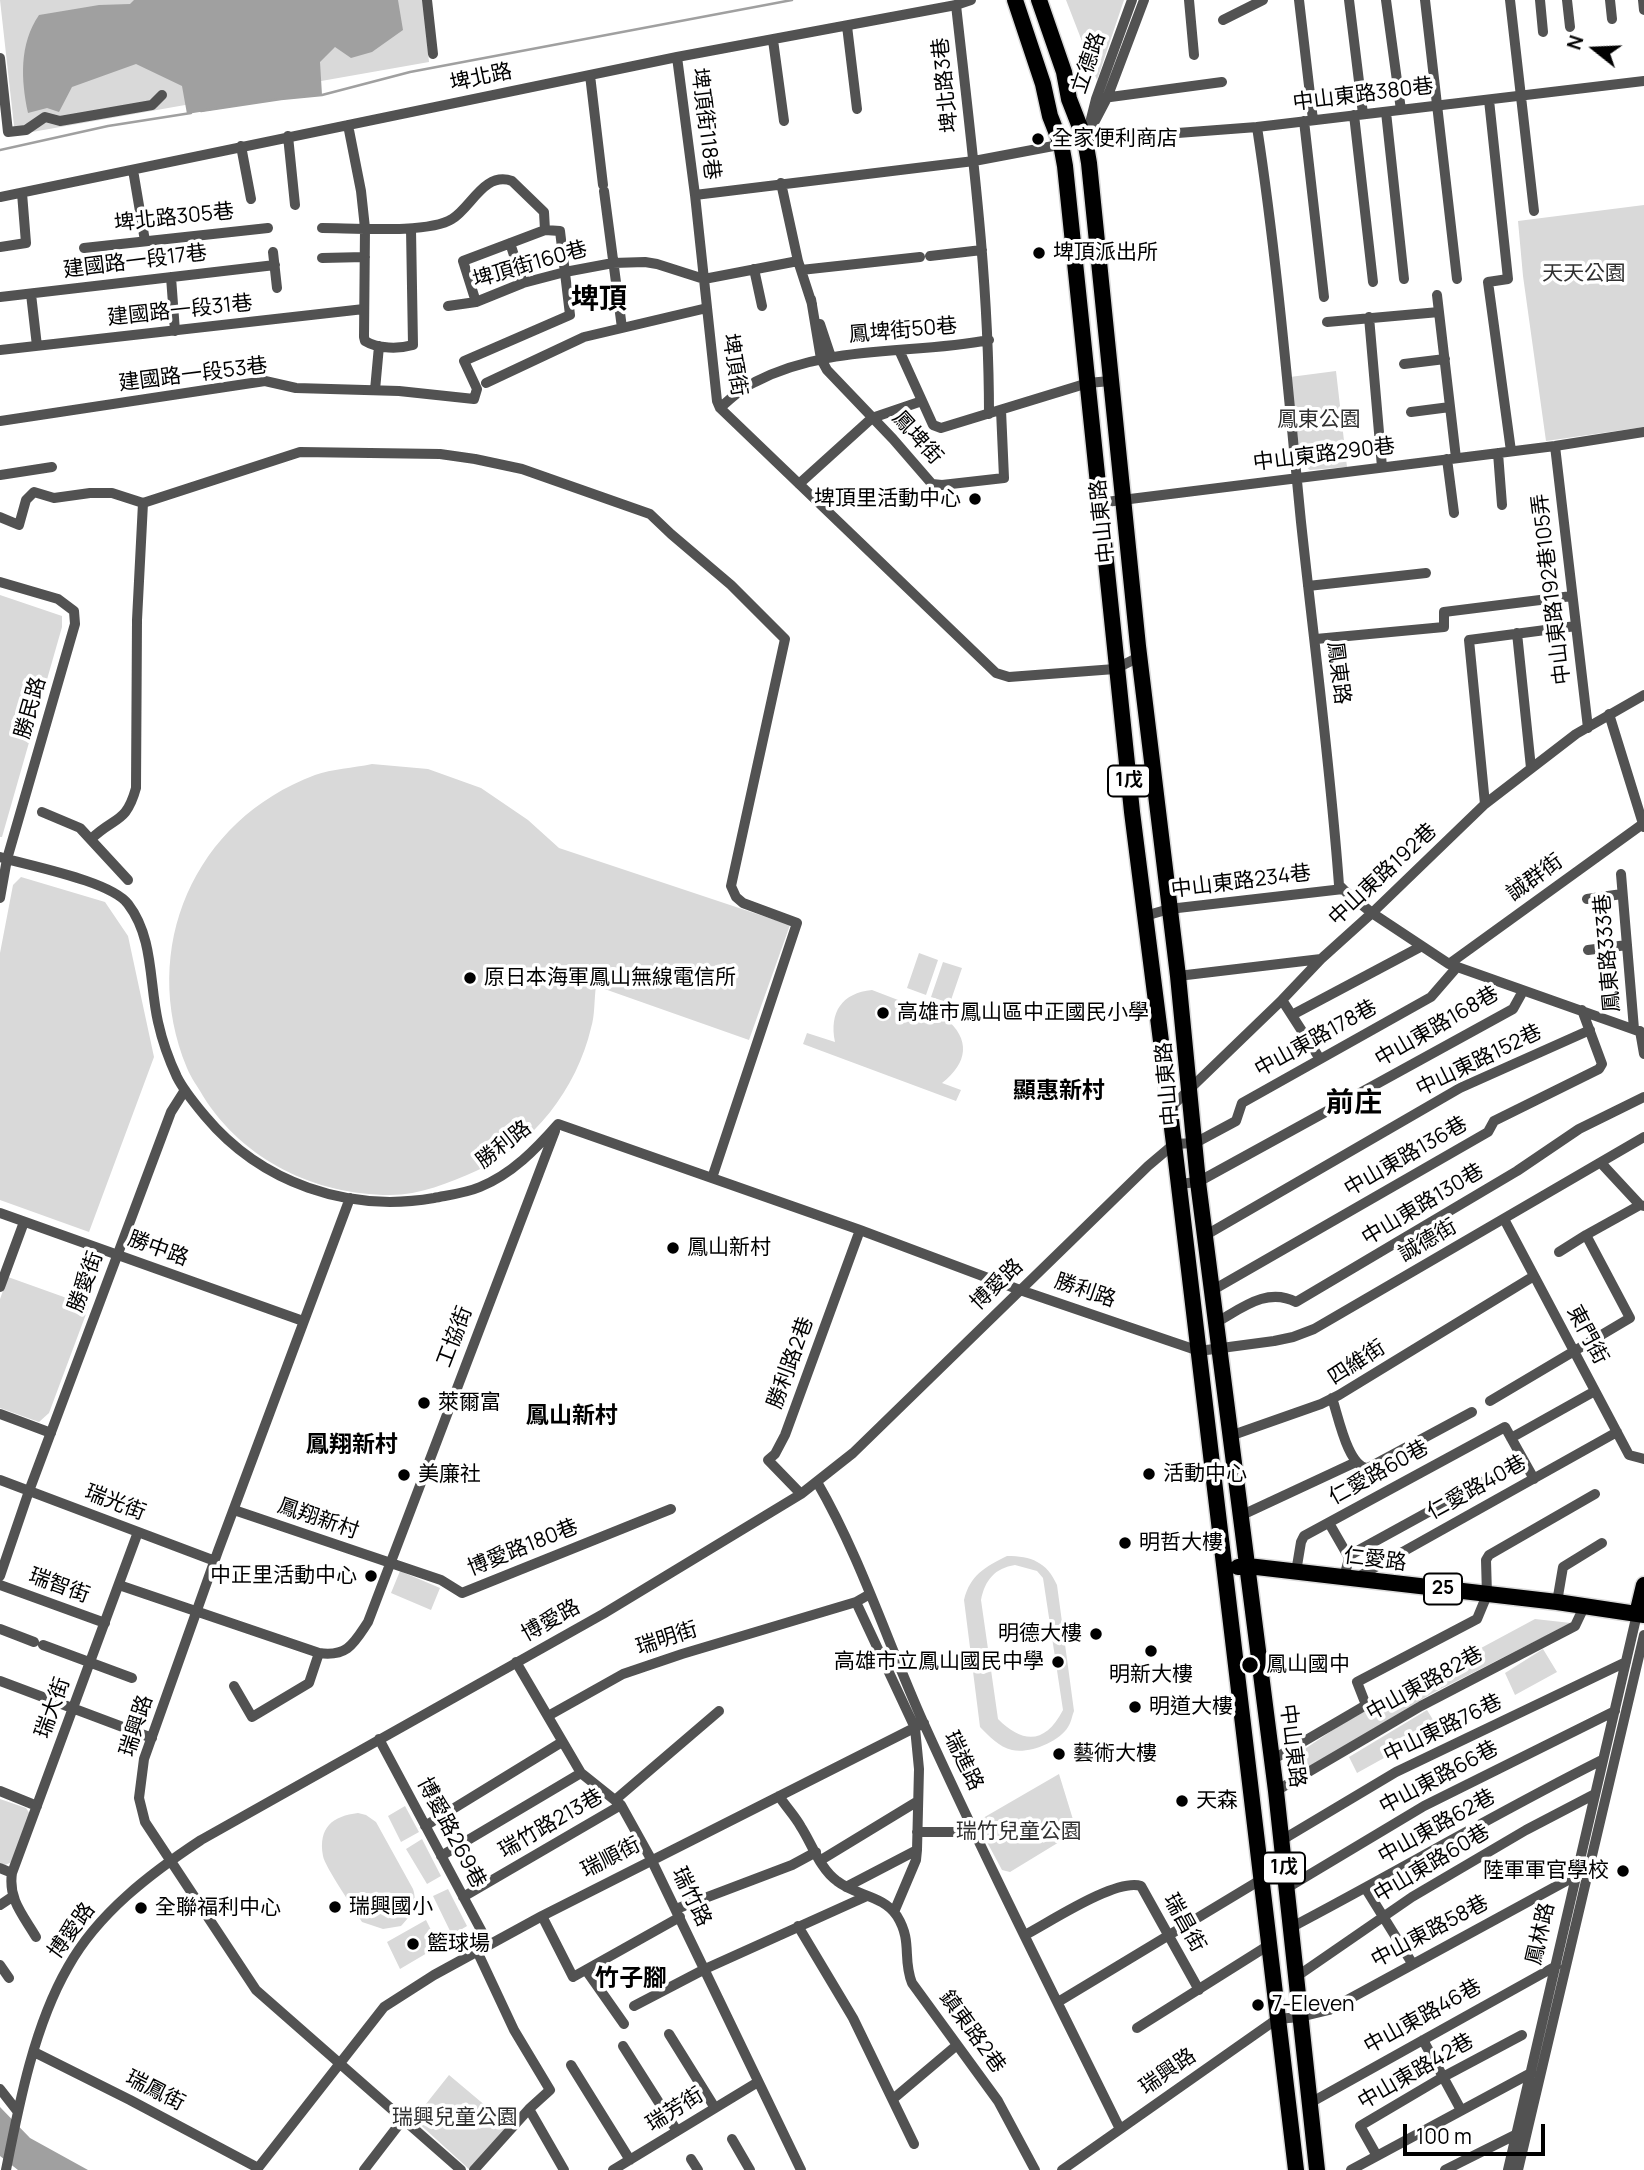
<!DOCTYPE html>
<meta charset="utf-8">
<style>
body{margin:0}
#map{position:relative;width:1644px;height:2170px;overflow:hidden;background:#fff;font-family:Manrope,sans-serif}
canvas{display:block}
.north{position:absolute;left:1560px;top:14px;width:70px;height:70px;-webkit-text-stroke:5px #fff;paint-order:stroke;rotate:288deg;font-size:19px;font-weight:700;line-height:28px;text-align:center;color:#000}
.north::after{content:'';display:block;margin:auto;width:24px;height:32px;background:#000;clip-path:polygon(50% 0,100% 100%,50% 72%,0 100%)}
.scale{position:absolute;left:1403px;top:2124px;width:142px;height:32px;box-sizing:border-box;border:4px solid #000;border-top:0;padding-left:9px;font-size:21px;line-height:24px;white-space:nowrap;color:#000;-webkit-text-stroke:5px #fff;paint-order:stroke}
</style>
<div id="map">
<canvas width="1644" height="2170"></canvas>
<div class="north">N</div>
<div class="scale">100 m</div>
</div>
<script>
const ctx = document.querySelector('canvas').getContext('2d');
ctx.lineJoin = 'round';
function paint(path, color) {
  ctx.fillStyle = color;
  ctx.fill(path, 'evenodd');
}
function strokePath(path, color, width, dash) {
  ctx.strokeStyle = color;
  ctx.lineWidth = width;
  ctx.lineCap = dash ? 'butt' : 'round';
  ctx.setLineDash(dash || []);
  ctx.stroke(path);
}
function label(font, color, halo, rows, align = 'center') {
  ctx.font = font + ' Manrope,"Noto Sans TC",sans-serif';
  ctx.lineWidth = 7;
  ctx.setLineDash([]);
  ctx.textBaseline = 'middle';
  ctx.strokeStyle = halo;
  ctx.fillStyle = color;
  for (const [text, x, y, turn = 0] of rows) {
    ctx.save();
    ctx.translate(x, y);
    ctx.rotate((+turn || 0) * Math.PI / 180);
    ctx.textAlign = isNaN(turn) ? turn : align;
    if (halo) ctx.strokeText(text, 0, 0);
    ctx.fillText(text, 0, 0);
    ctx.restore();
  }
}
paint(new Path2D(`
 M0,0H423L429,62L15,135Z
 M1066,0H1124L1097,80Z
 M1644,205V427L1546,441L1523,276L1518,221Z
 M1336,371L1347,467L1310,470L1301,463L1290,377Z
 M0,595L62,616V627L2,837H0Z
 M372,764L428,769L481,788L528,820L559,848L790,925L749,1040L596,986C594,1000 595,1015 591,1028C577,1088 533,1146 476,1171C449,1183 420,1195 390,1195C315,1195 243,1160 203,1096C198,1087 191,1078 187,1068C138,949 194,820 315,775C332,769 353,768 372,764Z
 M21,877L105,902L128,936L154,1057L89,1232L0,1200V953L13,885Z
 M919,953L938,960L926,995L907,988Z
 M943,962L962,968L950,1003L931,997Z
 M872,990L945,1018C971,1039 968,1063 942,1083L961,1090L956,1101L803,1044L807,1033L835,1042C829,1012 842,993 872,990Z
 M8,1277L89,1306L49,1413L39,1422L0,1408V1299Z
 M1007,1556C1031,1556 1047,1562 1057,1585L1074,1711C1072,1716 1071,1723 1068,1727C1059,1742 1029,1754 1012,1750C999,1747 989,1736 980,1727L964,1600C970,1575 985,1567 1007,1556ZM1015,1565L1037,1571L1043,1578L1063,1710C1046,1743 1024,1745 998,1719L981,1600C985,1580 995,1568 1015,1565Z
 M400,1571L440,1588L431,1610L391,1593Z
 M1535,1619L1571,1623L1431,1694L1305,1770L1296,1755L1349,1719Z
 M1543,1649L1557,1672L1515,1695L1505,1673Z
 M1427,1710L1438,1728L1357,1773L1349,1757Z
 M1059,1774L1075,1826L1074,1833L1010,1872L1002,1870L980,1829L983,1818Z
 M0,1799L26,1808L30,1814L12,1862L5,1865L0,1863Z
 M405,1806L419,1832L401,1842L388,1816Z
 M358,1813L366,1815L376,1822L413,1889C418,1904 412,1915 401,1926L383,1929L362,1922C354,1909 325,1867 323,1856C318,1827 333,1816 358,1813Z
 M422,1839L441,1876L427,1884L406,1849Z
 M448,1889L467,1926L452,1935L433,1896Z
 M426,1920L439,1946L400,1969L387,1942Z
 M449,2075L512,2128L470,2170L414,2119Z`), '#d9d9d9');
paint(new Path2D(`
 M134,0H398L403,30L372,52L351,58L335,47L320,62L322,95L281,99L187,114L182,86L136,64L72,87L59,112L47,108L28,113C21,80 19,44 39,15L99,5L130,4Z
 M0,2107L30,2138L88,2170H18L0,2156Z`), '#a0a0a0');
strokePath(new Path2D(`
 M201,111L281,99L322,95L410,72L792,0
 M0,150L108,126L191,113`), '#a0a0a0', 2.5);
const primary = new Path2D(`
 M1015,0L1043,84L1050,116L1061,144L1065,166L1132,812L1174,1144L1296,2170
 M1039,0L1064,72L1069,99L1085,140L1089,163L1138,646L1178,976L1198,1182L1276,1791L1317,2170
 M1238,1567L1248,1566L1557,1602L1644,1615
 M1637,1614L1644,1585`);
strokePath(primary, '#dbdbdb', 19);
strokePath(new Path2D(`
 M427,0L433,54
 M1189,0L1194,55
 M1299,0L1313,120
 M1349,0L1363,114
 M1386,0L1401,110
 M1425,0L1457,279
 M1510,0L1534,211
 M1540,0L1543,32
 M1567,0L1570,27
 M1610,0L1612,19
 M1643,0L1644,10
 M956,5C971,141 989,277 989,414
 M1223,20L1263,0
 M847,26L857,109
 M773,40L784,121
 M677,57L695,195
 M0,58L8,132L26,130L45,117L60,121L152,105L162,95
 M590,75L603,185
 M1103,98L1222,82
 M1489,100L1508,279L1488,282L1511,451
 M1386,112L1404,279
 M1354,115L1373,282
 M1304,121L1324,297
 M1090,123L1096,99L1132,0
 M348,125L361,191L365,228L364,337L365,341C378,349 399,349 413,345L411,229
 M1257,127C1277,258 1288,390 1301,522C1314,643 1330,763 1339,885L1346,892L1372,913L1449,964L1644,1033
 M288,136L295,205
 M1085,140L1107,98L1144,0
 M241,146L251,199
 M133,170L145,241
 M781,183L798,261L812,304
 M604,191L622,328
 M0,197L677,57L956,5L971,0
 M322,228C353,228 428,234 452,219C471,208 484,171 512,181L544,212L545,230
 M510,243L523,283
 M0,247L26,243L22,193
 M84,248L268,228
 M273,252L277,288
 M930,256L982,250
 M322,258L365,257
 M754,269L762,306
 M801,270L920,257
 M171,277L175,331
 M31,294L37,346
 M1437,295L1456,458
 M0,297L275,265
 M811,299L821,359L827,370L893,439L932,484L942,485L1004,478L1001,410
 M448,306L476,302L523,283L565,272L613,263L645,262L657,264L704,279L798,261
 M1369,317L1382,467
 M1327,322L1439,312
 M820,324L831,357
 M0,350L364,309
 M899,350L933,425L941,428L1088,383L1110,381
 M1404,364L1445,359
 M486,383L584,337L707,308
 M375,390L379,346
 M720,408C731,398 742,388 755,382C827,344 911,355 989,340
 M1411,412L1450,407
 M0,421L265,381L296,388L399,391L474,399L477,389L464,361L570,315L560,231L545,230L463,261L476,302
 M1555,446L1588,728
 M1498,453L1502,505
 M1447,459L1454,513
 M0,475L52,467
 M799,484L872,418L922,401
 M1098,503L1555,446L1644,432
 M0,517L19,525L26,500L34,492L54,498L90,493H112L143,503
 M0,582L58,599L74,611L75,624L7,859L0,898
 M1308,586L1426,573
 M1517,633L1531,768
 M1316,639L1444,627V612L1572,596
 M1139,657L1115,669L1009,677L996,673L720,408L717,401L695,195L974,161L1085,140L1257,127L1644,81
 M1609,714L1644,827
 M1485,804L1469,640L1576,626
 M42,812L80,828L128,880
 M91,839C115,816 126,824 136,788L137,620L143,503L300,452L440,454L475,459L522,469L650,514L671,534L731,585L785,639L731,886L736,897L743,903L797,923L712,1178
 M0,857C30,866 111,881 128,904C154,938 149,983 158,1022C162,1040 169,1060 177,1077C184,1091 195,1104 205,1116C261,1183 348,1213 434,1198C449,1195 466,1193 480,1187C512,1174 536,1149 558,1124L860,1230L1020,1290L1199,1351L1274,1341L1293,1337L1314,1329L1644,1137
 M1621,874L1634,1029
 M1587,899L1622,894
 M1145,916L1169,909L1343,889
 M1588,950L1627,945
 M1449,964L1644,823
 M1178,976L1321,959
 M1282,1000L1320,1059
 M1292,1015L1422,946
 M1640,1031L1644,1054
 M1169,1109L1282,1000L1321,959L1372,913L1485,804L1576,734L1644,695
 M1601,1163L1640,1205L1644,1206
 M1178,1184L1198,1182L1513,1009L1523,991
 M350,1198L218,1551L144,1759L139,1798L145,1822L256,1990L461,2170
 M0,1213L303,1321
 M1504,1219L1629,1455L1644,1459
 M1206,1235L1460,1088L1590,1030
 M1559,1252L1586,1235
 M0,1287L24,1222
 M1213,1290L1488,1132L1494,1121L1599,1069L1602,1064L1582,1010
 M1217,1322C1242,1308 1267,1287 1296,1302L1517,1171L1579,1129L1644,1097
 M1332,1398C1338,1415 1348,1468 1368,1468L1472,1412
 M1490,1401L1630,1318L1586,1235L1640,1205
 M0,1414L51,1433
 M1230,1436L1321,1404L1339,1395L1534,1276
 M1511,1438L1595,1391
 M0,1480L215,1561
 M817,1482C861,1558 888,1644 924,1724C986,1861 1054,1995 1120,2129
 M801,1494L768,1460L775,1454L785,1435L860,1230
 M234,1510L441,1580L462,1593L671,1509
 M1240,1516L1356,1462
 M1329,1523L1348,1556
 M1296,1572L1301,1542L1304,1536L1505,1427L1534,1479
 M0,1576L29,1491L171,1112L185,1090
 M1344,1577L1350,1555L1523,1460
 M1356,1578L1617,1432
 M0,1585L105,1623
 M119,1585L319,1653C348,1657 354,1643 368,1622L555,1131
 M856,1602L915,1728L919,1769L917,1850L916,1860L894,1912
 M1557,1602L1563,1567L1602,1543
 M0,1629L34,1642
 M43,1645L132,1678
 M516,1662L581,1773L621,1805L651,1859L801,2170
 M0,1681L152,1738
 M234,1686L252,1717L309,1683L319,1653
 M548,1716L623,1674L682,1654L856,1602L870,1594
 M379,1739L489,1945
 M1272,1760L1366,1705L1357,1682L1477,1619L1487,1595L1486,1560L1489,1555L1595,1494
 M0,1791L37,1806
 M1276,1791L1421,1706L1575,1626L1584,1607
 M779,1796C786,1807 795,1816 801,1827C812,1844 820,1869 837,1881C856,1896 883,1895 897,1916C913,1942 902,1958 912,1983L998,2101L1035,2170
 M615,1800L719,1711
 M425,1826L562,1742
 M917,1832H976
 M1282,1840L1396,1772L1626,1662
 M441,1856L581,1773
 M821,1860L918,1801
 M0,1868L12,1873
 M846,1887L917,1850
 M1287,1888L1424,1806L1615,1711
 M1366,1889L1412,1963
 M463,1897L621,1805
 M0,1905L12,1897
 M676,1909L792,1865L816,1852
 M542,1916L573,1977L680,1917
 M798,1926L853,2018L914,2144
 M1290,1928C1395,1873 1496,1813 1602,1760
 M1025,1935C1050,1922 1116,1878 1141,1886L1199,1990
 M36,1937C23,1915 8,1899 12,1873L138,1532
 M0,1965L9,1978
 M586,1970L624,2024
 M1296,1977L1412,1897L1526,1830L1595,1794
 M1058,2002L1262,1879
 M634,2006L705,1969L867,1896
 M1137,2028L1269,1945
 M669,2034L715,2108
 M1423,2040L1461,2110
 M623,2046L677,2131
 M34,2052L130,2100L258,2168L384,2007L434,1975L542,1916L924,1723
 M571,2065L630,2160
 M0,2089L18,2112
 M893,2099L957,2045
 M1310,2103L1556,1966
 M529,2109L564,2170
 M732,2139L750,2170
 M1377,2156L1360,2126L1443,2077L1522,2035
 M691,2159L698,2170
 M6,2170C19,2104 34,2026 68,1967C98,1913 151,1873 201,1840L603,1614L801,1494L853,1453L1148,1166L1174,1144L1195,1143L1236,1121L1242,1103L1431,997L1457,967
 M364,2170L404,2118
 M474,2170L529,2109L550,2090L514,2030L477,1951
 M613,2170L758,2082
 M1062,2170L1277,2019L1300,2017L1329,2010L1577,1875
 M1351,2170L1531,2073
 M1445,2170L1517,2134
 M1508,2170L1637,1614
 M1518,2170L1644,1635`), '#525252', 10);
strokePath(primary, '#000', 16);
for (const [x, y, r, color] of [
 [1038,139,7,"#000"],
 [1039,253,7,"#000"],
 [975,499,7,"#000"],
 [470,978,7,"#000"],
 [883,1013,7,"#000"],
 [673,1248,7,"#000"],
 [424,1403,7,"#000"],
 [1149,1474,7,"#000"],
 [404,1475,7,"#000"],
 [1125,1543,7,"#000"],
 [371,1576,7,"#000"],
 [1096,1634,7,"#000"],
 [1151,1651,7,"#000"],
 [1058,1662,7,"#000"],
 [1250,1665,9,"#000"],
 [1135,1707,7,"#000"],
 [1059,1754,7,"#000"],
 [1182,1801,7,"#000"],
 [1623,1871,7,"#000"],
 [335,1907,7,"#000"],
 [141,1908,7,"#000"],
 [413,1944,7,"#000"],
 [1258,2005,7,"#000"]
]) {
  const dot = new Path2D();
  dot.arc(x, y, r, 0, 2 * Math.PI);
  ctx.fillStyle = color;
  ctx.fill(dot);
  strokePath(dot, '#fff', 2.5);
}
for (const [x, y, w] of [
 [1129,781,42],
 [1443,1589,38],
 [1284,1868,42]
]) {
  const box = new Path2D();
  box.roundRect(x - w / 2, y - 15.5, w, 31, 5);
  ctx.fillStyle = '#fff';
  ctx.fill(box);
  strokePath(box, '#000', 2);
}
label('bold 19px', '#000', null, [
 ["1戊",1129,781],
 ["25",1443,1589],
 ["1戊",1284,1868]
]);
label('21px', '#000', '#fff', [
 ["立德路",1089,63,-71],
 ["埤北路",481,78,-12],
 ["埤北路3巷",946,85,-96],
 ["中山東路380巷",1363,95,-7],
 ["埤頂街118巷",705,124,83],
 ["埤北路305巷",174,218,-6],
 ["建國路一段17巷",135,262,-7],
 ["埤頂街160巷",530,265,-16],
 ["建國路一段31巷",180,311,-6],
 ["鳳埤街50巷",903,331,-5],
 ["埤頂街",734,365,81],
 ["建國路一段53巷",193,375,-7],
 ["鳳埤街",917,438,48],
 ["中山東路290巷",1324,455,-7],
 ["中山東路",1103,521,-96],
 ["中山東路192巷105弄",1552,589,-97],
 ["鳳東路",1338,673,83],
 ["勝民路",31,708,-74],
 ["中山東路192巷",1383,875,-43],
 ["誠群街",1535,878,-36],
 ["中山東路234巷",1241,882,-7],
 ["鳳東路333巷",1608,953,-95],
 ["中山東路168巷",1437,1027,-30],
 ["中山東路178巷",1316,1039,-29],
 ["中山東路152巷",1479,1061,-26],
 ["中山東路",1168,1084,-95],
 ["勝利路",504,1145,-38],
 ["中山東路136巷",1406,1157,-30],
 ["中山東路130巷",1423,1205,-31],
 ["誠德街",1428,1241,-30],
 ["勝中路",158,1249,20],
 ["勝愛街",86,1282,-70],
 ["博愛路",997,1285,-44],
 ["勝利路",1085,1291,19],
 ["東門街",1587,1335,62],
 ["工協街",455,1337,-69],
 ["勝利路2巷",791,1363,-70],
 ["四維街",1357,1363,-33],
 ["仁愛路60巷",1379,1473,-29],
 ["仁愛路40巷",1477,1488,-29],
 ["瑞光街",115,1503,21],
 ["鳳翔新村",318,1519,19],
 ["博愛路180巷",523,1548,-22],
 ["仁愛路",1375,1560,7],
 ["瑞智街",59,1586,20],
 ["博愛路",551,1621,-29],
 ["瑞明街",667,1639,-18],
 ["中山東路82巷",1425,1684,-29],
 ["瑞大街",53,1708,-70],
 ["瑞興路",137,1726,-72],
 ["中山東路76巷",1443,1729,-26],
 ["中山東路",1292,1746,83],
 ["瑞進路",963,1761,64],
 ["中山東路66巷",1439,1778,-28],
 ["瑞竹路213巷",551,1824,-30],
 ["中山東路62巷",1437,1827,-29],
 ["博愛路269巷",451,1833,62],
 ["瑞順街",611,1858,-27],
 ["中山東路60巷",1432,1864,-31],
 ["瑞竹路",691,1897,64],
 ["瑞昌街",1184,1923,61],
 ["博愛路",72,1931,-54],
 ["中山東路58巷",1430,1932,-28],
 ["鳳林路",1541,1934,-77],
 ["中山東路46巷",1423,2017,-29],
 ["鎮東路2巷",972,2032,54],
 ["瑞興路",1168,2072,-35],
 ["中山東路42巷",1416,2072,-30],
 ["瑞鳳街",155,2091,27],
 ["瑞芳街",675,2110,-32]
]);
label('21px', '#000', '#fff', [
 ["全家便利商店",1052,139],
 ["埤頂派出所",1053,253],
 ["埤頂里活動中心",961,499,"right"],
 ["原日本海軍鳳山無線電信所",484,978],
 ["高雄市鳳山區中正國民小學",897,1013],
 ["鳳山新村",687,1248],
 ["萊爾富",438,1403],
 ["活動中心",1163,1474],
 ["美廉社",418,1475],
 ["明哲大樓",1139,1543],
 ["中正里活動中心",357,1576,"right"],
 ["明德大樓",1082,1634,"right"],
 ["高雄市立鳳山國民中學",1044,1662,"right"],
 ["鳳山國中",1266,1665],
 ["明新大樓",1151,1675,"center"],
 ["明道大樓",1149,1707],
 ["藝術大樓",1073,1754],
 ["天森",1196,1801],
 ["陸軍軍官學校",1609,1871,"right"],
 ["瑞興國小",349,1907],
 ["全聯福利中心",155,1908],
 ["籃球場",427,1944],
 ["7-Eleven",1272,2005]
], 'left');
label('21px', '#303030', '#fff', [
 ["天天公園",1584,274],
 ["鳳東公園",1319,420],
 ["瑞竹兒童公園",1019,1832],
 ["瑞興兒童公園",455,2118]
]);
label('bold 23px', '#000', '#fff', [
 ["顯惠新村",1059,1092],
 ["鳳山新村",572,1417],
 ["鳳翔新村",352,1446]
]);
label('bold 24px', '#000', '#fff', [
 ["竹子腳",631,1979]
]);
label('bold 28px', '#000', '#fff', [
 ["埤頂",599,300],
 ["前庄",1354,1104]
]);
</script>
